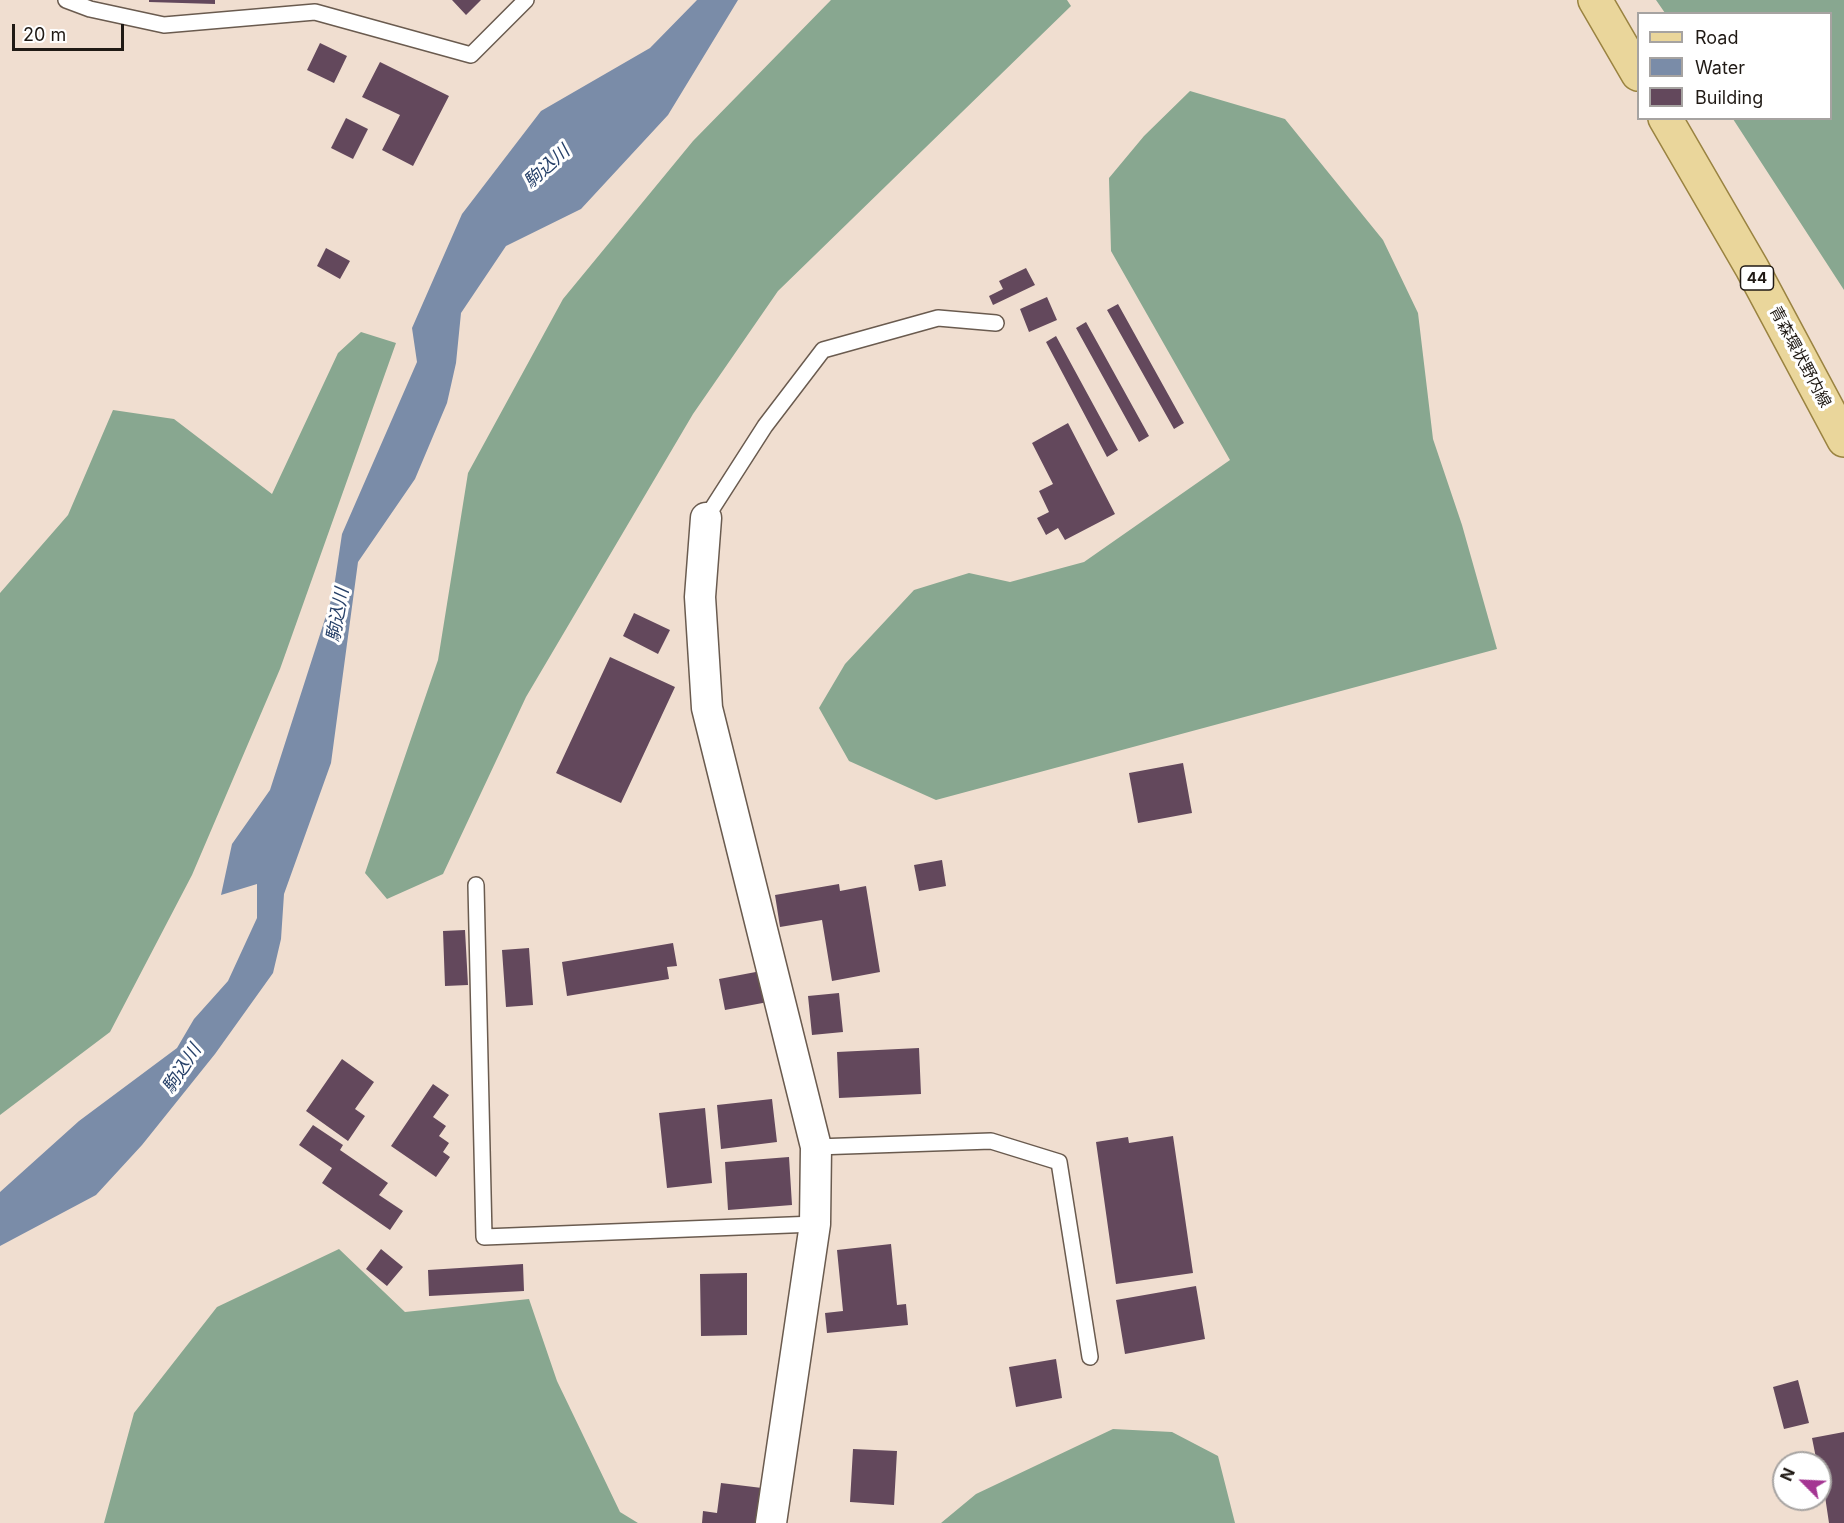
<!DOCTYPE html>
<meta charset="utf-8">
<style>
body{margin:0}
#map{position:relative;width:1844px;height:1523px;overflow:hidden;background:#f0ded0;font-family:Inter,sans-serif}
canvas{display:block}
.legend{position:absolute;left:1637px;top:12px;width:195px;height:108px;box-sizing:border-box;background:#fff;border:2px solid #a6a3a1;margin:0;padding:8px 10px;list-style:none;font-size:18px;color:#201a15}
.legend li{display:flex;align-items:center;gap:12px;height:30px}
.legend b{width:30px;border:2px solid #a6a3a1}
.north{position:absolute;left:1772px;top:1451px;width:60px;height:60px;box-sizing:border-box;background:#fff;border:2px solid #a6a3a1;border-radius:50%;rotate:294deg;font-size:16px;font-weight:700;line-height:24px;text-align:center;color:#201a15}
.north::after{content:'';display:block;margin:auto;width:21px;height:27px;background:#a43592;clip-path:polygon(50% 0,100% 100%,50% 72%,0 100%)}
.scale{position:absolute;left:12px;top:24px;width:112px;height:27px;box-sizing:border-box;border:3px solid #201a15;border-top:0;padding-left:8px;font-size:18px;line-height:21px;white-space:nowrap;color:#201a15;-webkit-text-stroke:4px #fff;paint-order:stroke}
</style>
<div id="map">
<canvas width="1844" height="1523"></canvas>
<ul class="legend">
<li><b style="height:8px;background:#ead69b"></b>Road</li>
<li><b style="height:16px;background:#7a8ca8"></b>Water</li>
<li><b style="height:16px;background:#63485c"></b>Building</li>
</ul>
<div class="north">N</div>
<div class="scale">20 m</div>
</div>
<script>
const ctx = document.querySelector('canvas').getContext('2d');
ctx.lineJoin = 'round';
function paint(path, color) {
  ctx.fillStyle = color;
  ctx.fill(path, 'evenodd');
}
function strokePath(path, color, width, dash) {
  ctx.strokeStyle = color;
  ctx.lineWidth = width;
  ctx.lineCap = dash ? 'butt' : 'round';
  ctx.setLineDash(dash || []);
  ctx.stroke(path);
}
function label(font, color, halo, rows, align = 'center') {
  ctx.font = font + ' Inter,"Noto Sans JP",sans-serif';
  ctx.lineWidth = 6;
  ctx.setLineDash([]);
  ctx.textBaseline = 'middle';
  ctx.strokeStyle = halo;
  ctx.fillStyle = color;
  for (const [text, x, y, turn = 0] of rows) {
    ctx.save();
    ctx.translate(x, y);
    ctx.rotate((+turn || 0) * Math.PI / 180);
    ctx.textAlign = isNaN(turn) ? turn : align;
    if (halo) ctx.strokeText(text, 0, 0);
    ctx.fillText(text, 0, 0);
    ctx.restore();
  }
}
paint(new Path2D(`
 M831,0H1067L1071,6L778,291L693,414L526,697L443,874L387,899L365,873L438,660L468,473L563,299L693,141Z
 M1656,0H1844V290L1733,119L1830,118V14L1665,13Z
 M1190,91L1285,119L1383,240L1418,313L1433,439L1462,525L1497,649L936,800L849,761L819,708L845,664L914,590L969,573L1010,582L1084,562L1230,460L1111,251L1109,178L1144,136Z
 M361,332L396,343L280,669L192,875L110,1032L0,1115V593L68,515L113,410L174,419L272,494L338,353Z
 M339,1249L405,1312L529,1299L557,1381L620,1512L638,1523H104L134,1413L217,1307Z
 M1113,1429L1172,1432L1218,1456L1235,1523H941L976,1494Z`), '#88a790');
paint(new Path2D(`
 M697,0H738L668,115L581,209L506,246L461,313L456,363L447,403L415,479L358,562L331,763L284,894L281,939L273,973L215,1054L142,1145L96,1195L0,1246V1192L79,1121L177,1048L194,1019L228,981L257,918V884L221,895L232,844L270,790L333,594L342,534L417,362L412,328L462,214L541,111L650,48Z`), '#7a8ca8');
paint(new Path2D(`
 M149,0H215V4L149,2Z
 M452,0H481L466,15Z
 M320,43L347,56L334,83L307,70Z
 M380,62L449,96L413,166L382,150L400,115L362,97Z
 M346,118L368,129L353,159L331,148Z
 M326,248L350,261L340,279L317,266Z
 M1026,268L1035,285L993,305L989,296L1003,289L999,281Z
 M1047,297L1057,320L1029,332L1020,309Z
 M1118,304L1184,423L1174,429L1107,310Z
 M1086,322L1149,436L1139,442L1076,328Z
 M1056,336L1118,450L1107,457L1046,342Z
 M1068,423L1115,514L1065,540L1058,528L1046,535L1037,518L1049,512L1039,491L1053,484L1032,443Z
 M634,613L670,630L658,654L623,636Z
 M610,657L675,687L621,803L556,773Z
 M1183,763L1192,813L1138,823L1129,773Z
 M942,860L946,886L919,891L914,865Z
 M839,884L840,891L866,886L880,972L832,981L822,920L780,927L775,895Z
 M465,930L468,985L445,986L443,931Z
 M673,943L677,966L667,967L669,979L567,996L562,962Z
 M529,948L533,1005L506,1007L502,950Z
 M761,971L768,1002L725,1010L719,979Z
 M839,993L843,1032L812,1035L808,996Z
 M919,1048L921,1094L839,1098L837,1052Z
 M342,1059L374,1082L355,1109L365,1116L348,1141L306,1111Z
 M433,1084L449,1095L433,1117L446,1126L439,1136L449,1143L443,1152L450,1157L436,1177L391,1146Z
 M772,1099L777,1142L721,1149L717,1105Z
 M705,1108L712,1183L667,1188L659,1113Z
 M313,1125L343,1145L340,1150L388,1183L379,1195L403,1211L390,1230L322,1183L332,1168L299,1145Z
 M1173,1136L1193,1273L1116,1284L1096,1142L1128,1137L1129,1143Z
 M789,1157L792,1205L728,1210L725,1162Z
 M891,1244L897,1305L906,1304L908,1325L827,1333L825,1313L843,1311L837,1250Z
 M381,1249L403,1267L387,1286L366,1269Z
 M523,1264L524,1291L429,1296L428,1270Z
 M747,1273V1335L701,1336L700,1274Z
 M1196,1286L1205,1339L1125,1354L1116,1300Z
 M1056,1359L1062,1398L1016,1407L1009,1367Z
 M1798,1380L1809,1423L1784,1429L1773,1387Z
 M1844,1432V1523H1829L1820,1463H1817L1812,1438Z
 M853,1449L897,1451L894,1505L850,1502Z
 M721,1483L762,1488L758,1523H702L703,1511L717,1513Z`), '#63485c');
const service = new Path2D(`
 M66,0L90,9L164,25L315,12L471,55L526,0
 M706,518L765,426L823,350L938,318L996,323
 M476,885L484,1237L815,1224
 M816,1147L991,1141L1059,1162L1090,1357`);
const minor = new Path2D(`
 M706,518L700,597L707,708L816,1147L815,1224L771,1523`);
const primary = new Path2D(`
 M1595,0L1638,74
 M1665,118L1752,268L1844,440`);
strokePath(service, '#6a5b4f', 18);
strokePath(minor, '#6a5b4f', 33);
strokePath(primary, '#9a8341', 36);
strokePath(service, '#fff', 15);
strokePath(minor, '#fff', 30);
strokePath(primary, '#ead69b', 33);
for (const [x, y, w] of [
 [1757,278,33]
]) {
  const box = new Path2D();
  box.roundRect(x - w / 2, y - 12, w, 24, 4.5);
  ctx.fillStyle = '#fff';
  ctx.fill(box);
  strokePath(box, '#201a15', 1.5);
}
label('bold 15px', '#201a15', null, [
 ["44",1757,278]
]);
label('16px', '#201a15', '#fff', [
 ["青森環状野内線",1800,357,62]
]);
label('italic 18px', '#274169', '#fff', [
 ["駒込川",547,167,-42],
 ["駒込川",338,615,-80],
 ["駒込川",182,1069,-57]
]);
</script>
